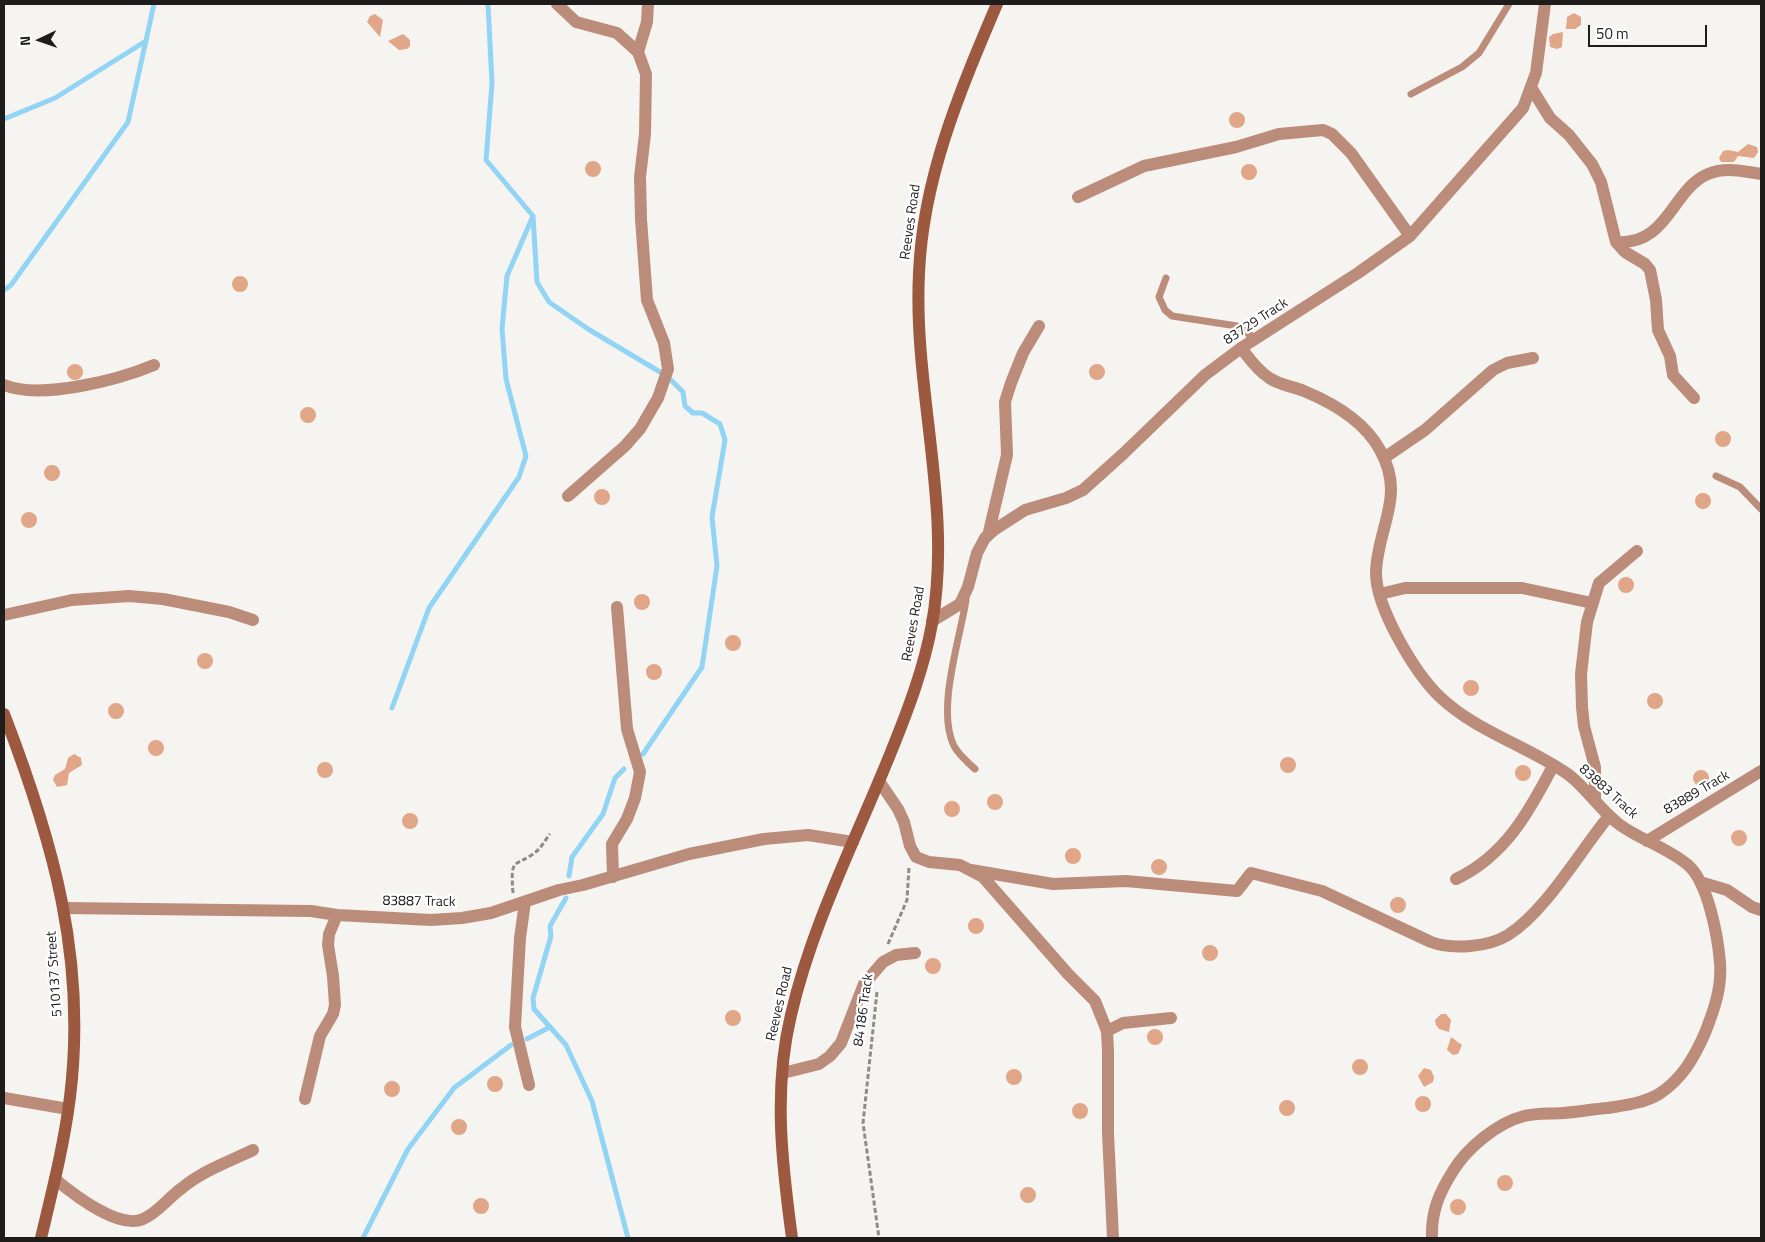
<!DOCTYPE html>
<style>
body{margin:0}
#map{position:relative;width:1765px;height:1242px;overflow:hidden;background:#f6f4f1;font-family:"Titillium Web",sans-serif}
canvas{display:block}
.frame{position:absolute;inset:0;border:5px solid #1e1d1c;pointer-events:none}
.north{position:absolute;left:15px;top:15px;width:50px;height:50px;-webkit-text-stroke:4px #fff;paint-order:stroke;rotate:267deg;font-size:14px;font-weight:700;line-height:20px;text-align:center;color:#1e1d1c}
.north::after{content:'';display:block;margin:auto;width:18px;height:22px;background:#1e1d1c;clip-path:polygon(50% 0,100% 100%,50% 72%,0 100%)}
.scale{position:absolute;left:1588px;top:25px;width:119px;height:22px;box-sizing:border-box;border:2px solid #1e1d1c;border-top:0;padding-left:6px;font-size:15px;line-height:18px;white-space:nowrap;color:#1e1d1c;-webkit-text-stroke:4px #fff;paint-order:stroke}
</style>
<div id="map">
<canvas width="1765" height="1242"></canvas>
<div class="frame"></div>
<div class="north">N</div>
<div class="scale">50 m</div>
</div>
<script>
const ctx = document.querySelector('canvas').getContext('2d');
ctx.lineJoin = 'round';
function strokePath(path, color, width, dash) {
  ctx.strokeStyle = color;
  ctx.lineWidth = width;
  ctx.lineCap = dash ? 'butt' : 'round';
  ctx.setLineDash(dash || []);
  ctx.stroke(path);
}
function paint(path, color) {
  ctx.fillStyle = color;
  ctx.fill(path, 'evenodd');
}
function label(font, color, halo, rows, align = 'center') {
  ctx.font = font + ' "Titillium Web",sans-serif';
  ctx.lineWidth = 4.5;
  ctx.setLineDash([]);
  ctx.textBaseline = 'middle';
  ctx.strokeStyle = halo;
  ctx.fillStyle = color;
  for (const [text, x, y, turn = 0] of rows) {
    ctx.save();
    ctx.translate(x, y);
    ctx.rotate((+turn || 0) * Math.PI / 180);
    ctx.textAlign = isNaN(turn) ? turn : align;
    if (halo) ctx.strokeText(text, 0, 0);
    ctx.fillText(text, 0, 0);
    ctx.restore();
  }
}
strokePath(new Path2D(`
 M488,4L492,83L486,160L533,216L537,282L549,302L588,329L660,372
 M4,119L55,98L146,41
 M4,290L11,285L128,122L154,4
 M392,708L429,608L519,477L526,456L506,379L502,329L507,276L533,216
 M643,754L702,667L717,566L712,517L725,440L720,424L702,413H693L685,406L683,392L670,379
 M569,876L572,857L603,814L615,778L624,769
 M566,898L550,926L551,936L533,998L534,1009L566,1045L592,1101L628,1238
 M527,1039L550,1027
 M363,1238L408,1149L454,1088L511,1045`), '#92d4f4', 5);
paint(new Path2D(`
 M1574,13L1581,17V25L1575,29H1566L1567,17Z
 M375,14L383,20L380,37L367,22L370,16Z
 M1563,32L1562,47L1557,49L1550,47L1549,37L1553,34Z
 M403,34L410,40V46L407,49L399,50L388,41Z
 M1229 120a8 8 0 1 1 16 0a8 8 0 1 1-16 0Z
 M1748,144L1757,147L1758,152L1754,158L1738,156L1734,162H1721L1719,158L1723,151L1728,150L1738,152Z
 M585 169a8 8 0 1 1 16 0a8 8 0 1 1-16 0Z
 M1241 172a8 8 0 1 1 16 0a8 8 0 1 1-16 0Z
 M232 284a8 8 0 1 1 16 0a8 8 0 1 1-16 0Z
 M1089 372a8 8 0 1 1 16 0a8 8 0 1 1-16 0Z
 M67 372a8 8 0 1 1 16 0a8 8 0 1 1-16 0Z
 M300 415a8 8 0 1 1 16 0a8 8 0 1 1-16 0Z
 M1715 439a8 8 0 1 1 16 0a8 8 0 1 1-16 0Z
 M44 473a8 8 0 1 1 16 0a8 8 0 1 1-16 0Z
 M594 497a8 8 0 1 1 16 0a8 8 0 1 1-16 0Z
 M1695 501a8 8 0 1 1 16 0a8 8 0 1 1-16 0Z
 M21 520a8 8 0 1 1 16 0a8 8 0 1 1-16 0Z
 M1618 585a8 8 0 1 1 16 0a8 8 0 1 1-16 0Z
 M634 602a8 8 0 1 1 16 0a8 8 0 1 1-16 0Z
 M725 643a8 8 0 1 1 16 0a8 8 0 1 1-16 0Z
 M197 661a8 8 0 1 1 16 0a8 8 0 1 1-16 0Z
 M646 672a8 8 0 1 1 16 0a8 8 0 1 1-16 0Z
 M1463 688a8 8 0 1 1 16 0a8 8 0 1 1-16 0Z
 M1647 701a8 8 0 1 1 16 0a8 8 0 1 1-16 0Z
 M108 711a8 8 0 1 1 16 0a8 8 0 1 1-16 0Z
 M148 748a8 8 0 1 1 16 0a8 8 0 1 1-16 0Z
 M74,754L81,758L82,765L69,773L67,785L57,787L53,780L55,775L65,769L68,758Z
 M1280 765a8 8 0 1 1 16 0a8 8 0 1 1-16 0Z
 M317 770a8 8 0 1 1 16 0a8 8 0 1 1-16 0Z
 M1515 773a8 8 0 1 1 16 0a8 8 0 1 1-16 0Z
 M1693 778a8 8 0 1 1 16 0a8 8 0 1 1-16 0Z
 M987 802a8 8 0 1 1 16 0a8 8 0 1 1-16 0Z
 M944 809a8 8 0 1 1 16 0a8 8 0 1 1-16 0Z
 M402 821a8 8 0 1 1 16 0a8 8 0 1 1-16 0Z
 M1731 838a8 8 0 1 1 16 0a8 8 0 1 1-16 0Z
 M1065 856a8 8 0 1 1 16 0a8 8 0 1 1-16 0Z
 M1151 867a8 8 0 1 1 16 0a8 8 0 1 1-16 0Z
 M1390 905a8 8 0 1 1 16 0a8 8 0 1 1-16 0Z
 M968 926a8 8 0 1 1 16 0a8 8 0 1 1-16 0Z
 M1202 953a8 8 0 1 1 16 0a8 8 0 1 1-16 0Z
 M925 966a8 8 0 1 1 16 0a8 8 0 1 1-16 0Z
 M725 1018a8 8 0 1 1 16 0a8 8 0 1 1-16 0Z
 M1441,1014H1446L1451,1020L1449,1032L1439,1029L1436,1025L1435,1020Z
 M1147 1037a8 8 0 1 1 16 0a8 8 0 1 1-16 0Z
 M1451,1037L1462,1045L1458,1054L1453,1055L1447,1050Z
 M1352 1067a8 8 0 1 1 16 0a8 8 0 1 1-16 0Z
 M1424,1068L1431,1070L1434,1077L1433,1082L1424,1087L1418,1076Z
 M1006 1077a8 8 0 1 1 16 0a8 8 0 1 1-16 0Z
 M487 1084a8 8 0 1 1 16 0a8 8 0 1 1-16 0Z
 M384 1089a8 8 0 1 1 16 0a8 8 0 1 1-16 0Z
 M1415 1104a8 8 0 1 1 16 0a8 8 0 1 1-16 0Z
 M1279 1108a8 8 0 1 1 16 0a8 8 0 1 1-16 0Z
 M1072 1111a8 8 0 1 1 16 0a8 8 0 1 1-16 0Z
 M451 1127a8 8 0 1 1 16 0a8 8 0 1 1-16 0Z
 M1497 1183a8 8 0 1 1 16 0a8 8 0 1 1-16 0Z
 M1020 1195a8 8 0 1 1 16 0a8 8 0 1 1-16 0Z
 M473 1206a8 8 0 1 1 16 0a8 8 0 1 1-16 0Z
 M1450 1207a8 8 0 1 1 16 0a8 8 0 1 1-16 0Z`), '#e0a687');
strokePath(new Path2D(`
 M513,893C510,853 515,870 538,850C542,846 546,839 550,834
 M888,944L907,900L909,867
 M877,992L863,1123L879,1238`), '#8d8c8a', 3, [5, 2.5]);
strokePath(new Path2D(`
 M1411,94L1462,67L1479,53L1509,4
 M1166,278L1159,297L1165,310L1172,316L1237,326L1256,339
 M1716,476L1740,487L1761,509
 M966,600C960,639 936,710 954,746C959,755 967,762 975,769`), '#bc8c7b', 7);
strokePath(new Path2D(`
 M557,4L576,22L617,33L638,52
 M1532,89L1550,118L1569,135L1592,164L1601,182L1616,242C1668,246 1672,189 1708,174C1725,167 1744,171 1761,174
 M1078,197L1144,166L1236,147L1279,134L1323,130L1332,134L1351,153L1410,236
 M1616,242L1625,252L1645,264L1650,270L1656,300L1658,330L1670,356L1673,375L1694,398
 M1241,348C1249,358 1257,370 1268,377C1278,385 1292,386 1304,391C1333,403 1365,422 1380,450C1406,496 1378,526 1376,571C1375,607 1415,673 1440,697C1477,732 1528,746 1569,775C1588,790 1601,811 1620,825C1641,840 1668,848 1688,865C1708,882 1718,937 1720,963C1722,988 1714,1010 1705,1033C1694,1058 1682,1079 1659,1094C1644,1103 1626,1105 1608,1108C1593,1109 1578,1112 1563,1113C1550,1114 1536,1113 1524,1116C1497,1123 1467,1148 1453,1171C1439,1193 1431,1212 1432,1238
 M4,385C41,400 118,380 154,365
 M1384,458L1425,430L1493,370L1507,363L1533,358
 M568,496L625,446L640,429L658,398L668,369L664,343L647,300L641,219L640,177L645,134L646,74L638,52L647,22L648,4
 M988,536L1007,455L1005,402L1011,383L1023,353L1039,326
 M1380,594L1405,588H1522L1592,603
 M4,615L72,600L129,596L163,599L229,612L253,620
 M932,621L960,604L968,587L977,553L985,538L994,530L1025,510L1066,498L1083,490L1123,454L1205,375L1241,348L1358,273L1410,236L1523,108L1536,73L1545,4
 M879,781L898,809L904,822L910,846L916,857L929,862L960,865L983,877L1068,974L1095,1001L1107,1031L1108,1051V1133L1113,1238
 M1595,800V767L1584,726L1582,707L1581,674L1587,622L1599,583L1637,551
 M1647,841L1761,771
 M971,870L1053,884L1126,881L1237,891L1251,873L1322,891L1431,942C1452,950 1489,947 1508,935C1546,911 1580,851 1609,816
 M613,877L612,844L627,819L635,798L640,772L627,729L617,607
 M1456,879C1505,856 1529,812 1553,766
 M1700,882L1727,890L1752,907L1761,910
 M525,902L520,938L515,1027L529,1085
 M64,908L311,911L337,915L431,920L462,918L491,913L559,890L583,885L689,854L764,839L808,835L853,842
 M1107,1031L1123,1023L1171,1018
 M783,1073L819,1064L830,1056L841,1043L864,984L883,962L896,955L915,953
 M4,1098L68,1109
 M305,1099L320,1036L333,1014L335,1005L333,976L328,945L329,934L337,915
 M55,1179C73,1194 119,1230 143,1219C158,1213 169,1197 182,1188C202,1171 230,1161 253,1150`), '#bc8c7b', 12);
strokePath(new Path2D(`
 M4,714C53,841 87,959 70,1097C64,1145 52,1192 41,1238
 M792,1238C782,1164 773,1089 791,1015C812,924 856,839 891,752C908,710 924,668 932,624C953,506 913,390 919,273C923,177 960,91 997,4`), '#9c5940', 12);
label('14px', '#1e1d1c', '#fff', [
 ["Reeves Road",911,222,-82],
 ["83729 Track",1256,322,-33],
 ["Reeves Road",914,624,-80],
 ["83883 Track",1608,792,42],
 ["83889 Track",1697,793,-30],
 ["83887 Track",419,902,1],
 ["510137 Street",55,974,-94],
 ["Reeves Road",780,1004,-77],
 ["84186 Track",864,1010,-82]
]);
</script>
